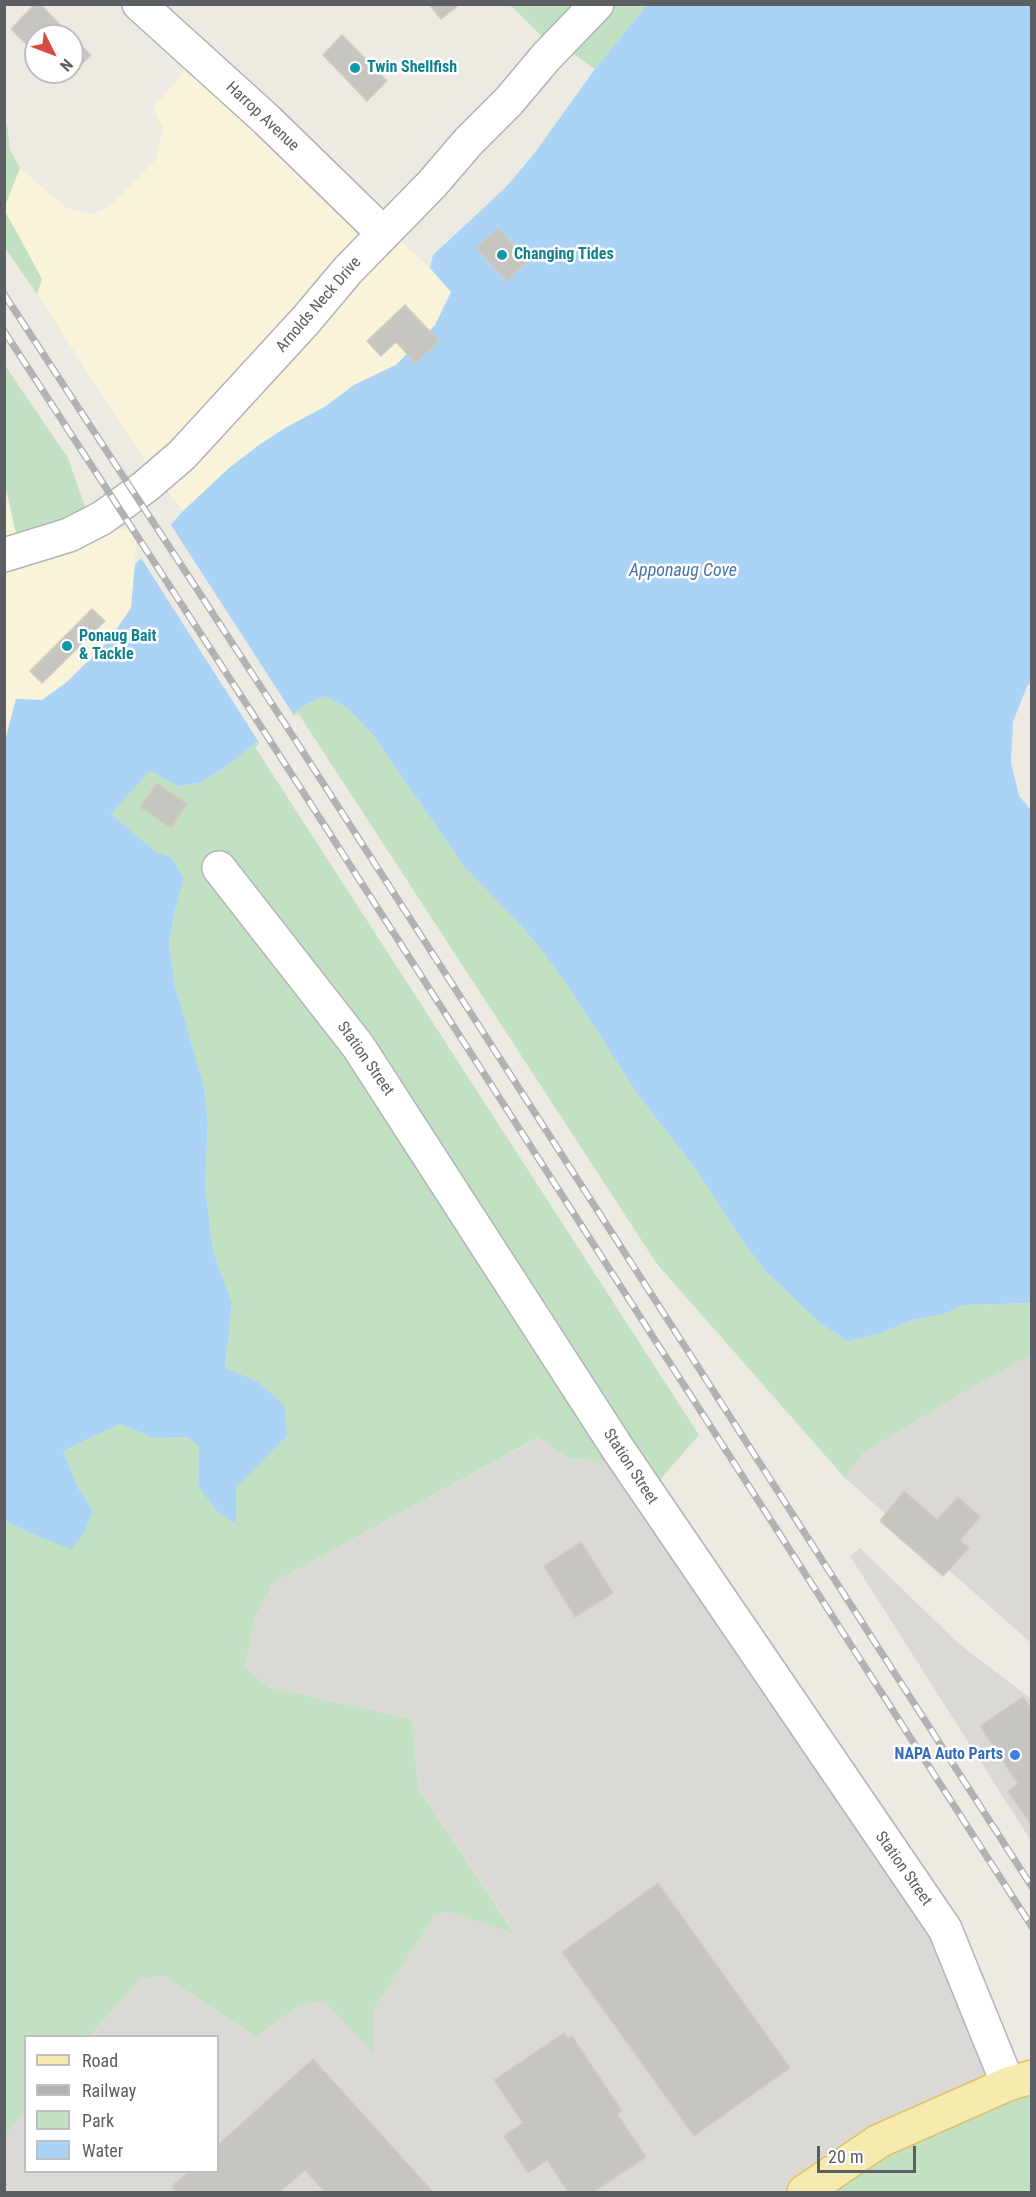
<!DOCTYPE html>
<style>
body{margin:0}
#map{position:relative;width:1036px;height:2197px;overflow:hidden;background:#eceae3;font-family:"Roboto Condensed",sans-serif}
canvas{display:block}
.frame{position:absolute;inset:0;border:6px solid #5b5e62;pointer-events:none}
.legend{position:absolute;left:24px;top:2035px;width:195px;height:138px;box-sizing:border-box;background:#fff;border:2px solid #bdbfc0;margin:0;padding:8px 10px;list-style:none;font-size:18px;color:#5b5e62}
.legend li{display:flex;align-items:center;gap:12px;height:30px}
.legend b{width:30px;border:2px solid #bdbfc0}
.north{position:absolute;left:24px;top:24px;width:60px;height:60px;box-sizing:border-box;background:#fff;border:2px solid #bdbfc0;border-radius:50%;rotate:132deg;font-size:16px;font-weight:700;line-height:24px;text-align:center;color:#5b5e62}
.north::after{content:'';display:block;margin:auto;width:21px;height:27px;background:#d54d40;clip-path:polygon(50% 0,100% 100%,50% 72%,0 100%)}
.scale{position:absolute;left:817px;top:2146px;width:99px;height:27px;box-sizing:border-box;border:3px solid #5b5e62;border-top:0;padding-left:8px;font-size:18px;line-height:21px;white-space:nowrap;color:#5b5e62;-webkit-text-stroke:4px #fff;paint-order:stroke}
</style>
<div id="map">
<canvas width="1036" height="2197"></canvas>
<div class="frame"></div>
<ul class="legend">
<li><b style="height:8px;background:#f5ebae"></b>Road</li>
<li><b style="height:8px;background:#b1b2b2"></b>Railway</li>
<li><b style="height:16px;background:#c2e1c2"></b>Park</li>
<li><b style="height:16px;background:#aad3f5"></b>Water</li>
</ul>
<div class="north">N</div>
<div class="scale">20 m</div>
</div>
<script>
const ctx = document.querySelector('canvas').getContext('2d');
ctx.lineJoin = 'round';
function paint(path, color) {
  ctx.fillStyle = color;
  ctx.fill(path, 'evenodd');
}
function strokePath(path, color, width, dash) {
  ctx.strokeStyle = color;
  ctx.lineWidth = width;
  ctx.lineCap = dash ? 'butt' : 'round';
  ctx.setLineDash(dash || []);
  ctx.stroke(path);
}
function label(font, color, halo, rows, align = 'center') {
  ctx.font = font + ' "Roboto Condensed",sans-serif';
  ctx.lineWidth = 5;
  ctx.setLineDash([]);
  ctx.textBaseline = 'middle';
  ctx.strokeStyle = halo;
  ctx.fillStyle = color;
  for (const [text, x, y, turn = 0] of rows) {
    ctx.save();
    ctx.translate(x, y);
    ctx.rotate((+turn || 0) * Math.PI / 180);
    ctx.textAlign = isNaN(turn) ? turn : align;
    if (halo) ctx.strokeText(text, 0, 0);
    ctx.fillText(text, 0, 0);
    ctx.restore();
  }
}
paint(new Path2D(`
 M194,61L389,231L430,268L451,292L435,325L396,365L354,385L326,406L285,428L259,445L229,468L183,511L152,472L37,294L42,279L5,211L4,206L20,168L66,208L93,214L110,206L156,159L163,129L153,108Z
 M4,484L20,551L96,528L135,529L136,546L131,608L109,640L67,682L42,700L16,699L5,744Z`), '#f9f3da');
paint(new Path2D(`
 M1031,1355V1643L845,1478L863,1453L959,1395Z
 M540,1437L568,1458L627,1464L946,1931L1004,2079L804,2192H5L4,2135L25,2111L26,2172H218V2036H90L140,1979L164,1976L256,2037L300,2005L324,2001L374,2053V2009L435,1915L449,1912L514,1932L418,1788L412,1719L268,1687L245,1667L256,1615L273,1583Z
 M860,1548L958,1643L1031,1699V1841L850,1556Z`), '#dbd9d5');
paint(new Path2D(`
 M510,5H647L595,69L562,46L557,51Z
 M7,124L10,150L20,168L5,206L4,125Z
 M5,211L42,279L37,294L5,248Z
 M4,364L68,458L89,518L20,551L5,484Z
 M325,696L347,708L373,735L465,868L517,921L543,952L568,986L638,1095L695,1168L742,1240L765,1271L821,1324L848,1341L878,1334L913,1320L944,1314L965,1305L1031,1303V1355L959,1395L863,1453L845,1478L657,1264L298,713L255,747L699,1435L649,1492L627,1464L568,1458L539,1437L273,1583L256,1615L245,1667L268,1687L412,1719L418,1788L514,1933L449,1912L435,1915L374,2009V2054L324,2001L300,2005L256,2037L164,1976L140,1979L90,2036H26L25,2111L5,2135V1521L32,1534L71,1548L93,1510L78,1488L63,1451L120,1424L154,1438L188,1437L199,1447L198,1487L235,1524L236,1488L287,1436L257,1381L225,1369L232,1303L213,1251L205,1187L208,1120L204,1086L175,986L169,945L175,911L184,878L171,857L156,852L111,814L150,771L178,786L200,783L225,767L305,705Z
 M1031,2078V2192H804Z`), '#c2e1c2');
paint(new Path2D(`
 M647,5H1031L1032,681L1027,686L1013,722L1011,762L1019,796L1032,811L1031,1303L965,1305L944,1314L913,1320L878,1334L848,1341L821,1324L765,1271L742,1240L695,1168L638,1095L568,986L543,952L517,921L465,868L373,735L347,708L325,696L305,705L225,767L200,783L178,786L150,771L111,814L156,852L171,857L184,878L175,911L169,945L175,986L204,1086L208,1120L205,1187L213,1251L232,1303L225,1368L257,1381L284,1405L287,1436L236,1488V1524L216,1510L198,1486L199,1447L188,1437L154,1438L120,1424L63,1451L78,1488L93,1510L84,1533L71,1549L32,1534L5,1521L4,744L16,699L42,700L67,682L109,640L131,608L135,565L183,511L229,468L259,445L285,428L326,406L354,385L396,365L435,325L451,292L430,268L433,255L506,187L534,154L595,69Z`), '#aad3f5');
paint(new Path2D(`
 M169,522L295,717L260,744L139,555Z`), '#eceae3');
const building = new Path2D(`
 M35,4H40L71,36H36V54L11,29Z
 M429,4H460L441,19Z
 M342,35L387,81L367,101L323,55Z
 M72,37L91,55L64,82L54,72H72Z
 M498,228L528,261L507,281L476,248Z
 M405,305L439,341L416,363L396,342L381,356L367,341Z
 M92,609L105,621L42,683L30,671Z
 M157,783L187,804L171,828L140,807Z
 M904,1491L937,1520L958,1497L980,1517L960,1540L969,1548L943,1576L880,1521Z
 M581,1542L613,1593L575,1617L544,1566Z
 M1023,1697L1032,1710V1826L1008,1791L1018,1784L980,1726Z
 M658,1883L790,2068L694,2136L562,1952Z
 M564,2033L568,2039L572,2036L622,2111L617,2114L646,2157L593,2192H568L547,2160L528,2173L504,2136L523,2123L494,2080Z
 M313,2059L433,2192H325L305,2170L280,2192H176L172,2186L188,2172H218V2145Z`);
paint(building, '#c7c5c0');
strokePath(building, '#d0ccc2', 1.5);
const minor = new Path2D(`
 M139,4L267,120L383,233
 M4,555L69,535L102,518L146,486L182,455L306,320L348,270L432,184L469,141L509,101L546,57L597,4
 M219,868L358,1046L618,1449L945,1929L1008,2084`);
const major = new Path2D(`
 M804,2192L879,2141L1008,2084L1032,2077`);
strokePath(minor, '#b0b3b7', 36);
strokePath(major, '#e1c067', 36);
strokePath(minor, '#fff', 33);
strokePath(major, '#f5ebae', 33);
const rail = new Path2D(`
 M4,294L287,727L1032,1887
 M4,331L269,739L1032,1927`);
strokePath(rail, '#b1b2b2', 7);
strokePath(rail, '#fff', 4.5, [14]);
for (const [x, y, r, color] of [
 [355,68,6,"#0f9aa8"],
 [502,255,6,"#0f9aa8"],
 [67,646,6,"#0f9aa8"],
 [1015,1755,6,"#3f7fe0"]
]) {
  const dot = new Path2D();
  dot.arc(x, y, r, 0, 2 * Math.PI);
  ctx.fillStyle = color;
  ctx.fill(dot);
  strokePath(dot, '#fff', 2);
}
label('bold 16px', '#0d838f', '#fff', [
 ["Twin Shellfish",367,68],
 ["Changing Tides",514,255],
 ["Ponaug Bait",79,637],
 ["& Tackle",79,655]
], 'left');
label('16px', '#5b5e62', '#fff', [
 ["Harrop Avenue",262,117,43],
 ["Arnolds Neck Drive",319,305,-49],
 ["Station Street",365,1059,55],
 ["Station Street",630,1467,57],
 ["Station Street",903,1869,55]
]);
label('bold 16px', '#366cbe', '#fff', [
 ["NAPA Auto Parts",1003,1755]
], 'right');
label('italic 18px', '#4a75a5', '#fff', [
 ["Apponaug Cove",683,571]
]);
</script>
